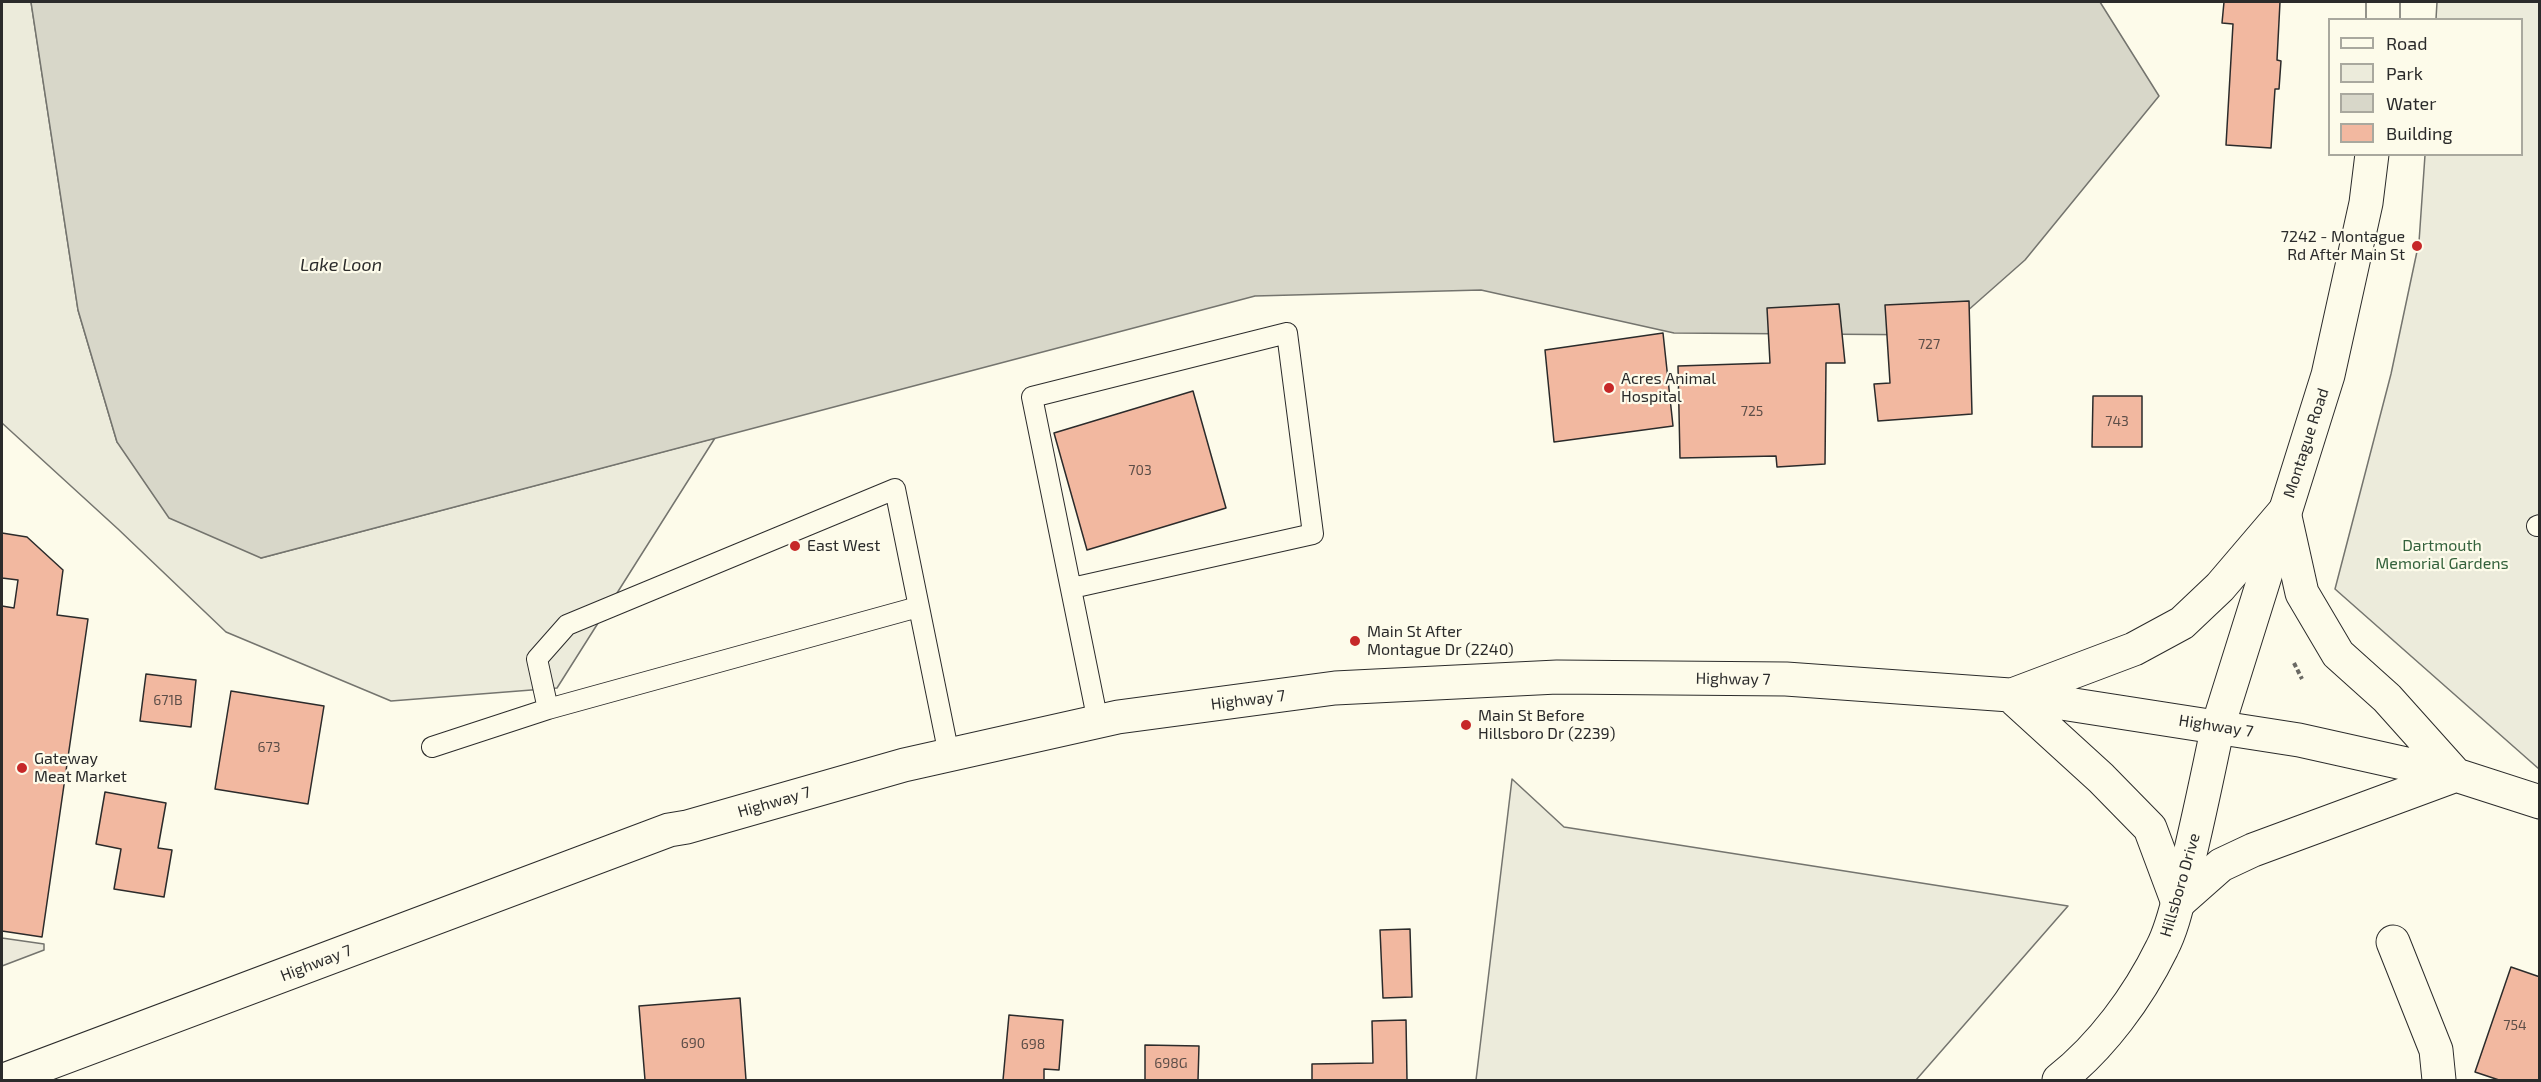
<!DOCTYPE html>
<style>
body{margin:0}
#map{position:relative;width:2541px;height:1082px;overflow:hidden;background:#fdfbea;font-family:"Exo 2",sans-serif}
canvas{display:block}
.frame{position:absolute;inset:0;border:3px solid #2b2b2b;pointer-events:none}
.legend{position:absolute;left:2328px;top:18px;width:195px;height:138px;box-sizing:border-box;background:#fdfbea;border:2px solid #a9a89e;margin:0;padding:8px 10px;list-style:none;font-size:18px;color:#2b2b2b}
.legend li{display:flex;align-items:center;gap:12px;height:30px}
.legend b{width:30px;border:2px solid #a9a89e}
</style>
<div id="map">
<canvas width="2541" height="1082"></canvas>
<div class="frame"></div>
<ul class="legend">
<li><b style="height:8px;background:#fdfbea"></b>Road</li>
<li><b style="height:16px;background:#ecebdb"></b>Park</li>
<li><b style="height:16px;background:#d8d7c9"></b>Water</li>
<li><b style="height:16px;background:#f2b8a0"></b>Building</li>
</ul>
</div>
<script>
const ctx = document.querySelector('canvas').getContext('2d');
ctx.lineJoin = 'round';
function paint(path, color) {
  ctx.fillStyle = color;
  ctx.fill(path, 'evenodd');
}
function strokePath(path, color, width, dash) {
  ctx.strokeStyle = color;
  ctx.lineWidth = width;
  ctx.lineCap = dash ? 'butt' : 'round';
  ctx.setLineDash(dash || []);
  ctx.stroke(path);
}
function label(font, color, halo, rows, align = 'center') {
  ctx.font = font + ' "Exo 2",sans-serif';
  ctx.lineWidth = 4.5;
  ctx.setLineDash([]);
  ctx.textBaseline = 'middle';
  ctx.strokeStyle = halo;
  ctx.fillStyle = color;
  for (const [text, x, y, turn = 0] of rows) {
    ctx.save();
    ctx.translate(x, y);
    ctx.rotate((+turn || 0) * Math.PI / 180);
    ctx.textAlign = isNaN(turn) ? turn : align;
    if (halo) ctx.strokeText(text, 0, 0);
    ctx.fillText(text, 0, 0);
    ctx.restore();
  }
}
const green = new Path2D(`
 M2,2H31L78,310L117,442L261,558L715,438L557,688L391,701L226,632L118,529L2,423Z
 M2437,2H2539V769L2335,589L2391,374L2419,242L2425,155L2522,154V20L2436,19Z
 M1512,779L1564,827L2068,906L1916,1080H1476Z`);
paint(green, '#ecebdb');
strokePath(green, '#74746e', 1.5);
const parking = new Path2D(`
 M2,938L44,944V950L2,966Z`);
paint(parking, '#eceadb');
strokePath(parking, '#74746e', 1.5);
const water = new Path2D(`
 M31,2H2100L2159,96L2025,260L1940,335L1674,333L1481,290L1255,296L261,558L169,518L117,442L78,310Z`);
paint(water, '#d8d7c9');
strokePath(water, '#74746e', 1.5);
const building = new Path2D(`
 M2224,2H2280L2277,60L2281,61L2279,89H2275L2271,148L2226,145L2233,24L2222,23Z
 M1969,301L1972,414L1878,421L1874,384L1890,383L1885,305Z
 M1839,304L1845,363H1826L1825,464L1777,467L1776,456L1680,458L1678,366L1770,363L1767,308Z
 M1663,333L1673,426L1554,442L1545,350Z
 M1193,391L1226,508L1087,550L1054,433Z
 M2093,396H2142V447H2092Z
 M2,533L27,537L63,570L57,615L88,619L42,937L2,931V606L14,608L18,580L2,578Z
 M146,674L196,680L191,727L140,721Z
 M231,691L324,706L308,804L215,789Z
 M105,792L166,803L158,848L172,850L164,897L114,889L121,849L96,844Z
 M1410,929L1412,997L1383,998L1380,930Z
 M2511,967L2540,977V1080H2499L2475,1072Z
 M740,998L746,1080H645L639,1006Z
 M1009,1015L1063,1020L1059,1070L1044,1069V1080H1003Z
 M1406,1020L1407,1080H1312V1064L1373,1063L1372,1021Z
 M1145,1045L1199,1046L1198,1080H1145Z`);
paint(building, '#f2b8a0');
strokePath(building, '#2b2b2b', 1.5);
const service = new Path2D(`
 M2537,526L2540,525
 M1072,588L1313,534L1287,333L1032,397L1098,722
 M918,607L548,709L537,659L567,625L895,489L949,755
 M432,747L548,709`);
const minor = new Path2D(`
 M2393,942L2436,1050L2439,1080
 M2059,1080C2102,1046 2138,997 2162,948C2173,927 2178,901 2184,878C2197,828 2207,777 2218,726`);
const tertiary = new Path2D(`
 M2383,20V2
 M2218,726L2328,375L2366,203L2372,154`);
const primary = new Path2D(`
 M2284,512L2302,593L2338,654L2387,698L2456,775
 M2010,695L2101,778L2150,828L2178,903L2221,865L2253,850L2456,775
 M2012,695L2134,649L2182,623L2220,587L2284,512
 M4,1080L669,830L687,827L904,765L1118,717L1335,688L1557,677L1786,679L2010,695L2299,740L2456,775L2540,802`);
strokePath(service, '#2b2b2b', 22);
strokePath(minor, '#2b2b2b', 35);
strokePath(tertiary, '#2b2b2b', 35);
strokePath(primary, '#2b2b2b', 35);
strokePath(new Path2D(`
 M2294,663L2302,679`), '#6a6964', 4, [4.5, 3]);
strokePath(service, '#fdfbea', 20);
strokePath(minor, '#fdfbea', 33);
strokePath(tertiary, '#fdfbea', 33);
strokePath(primary, '#fdfbea', 33);
for (const [x, y, r, color] of [
 [2417,246,6,"#c62828"],
 [1609,388,6,"#c62828"],
 [795,546,6,"#c62828"],
 [1355,641,6,"#c62828"],
 [1466,725,6,"#c62828"],
 [22,768,6,"#c62828"]
]) {
  const dot = new Path2D();
  dot.arc(x, y, r, 0, 2 * Math.PI);
  ctx.fillStyle = color;
  ctx.fill(dot);
  strokePath(dot, '#fdfbea', 2);
}
label('14px', '#5d4e48', null, [
 ["727",1929,344],
 ["725",1752,411],
 ["743",2117,421],
 ["703",1140,470],
 ["671B",168,700],
 ["673",269,747],
 ["754",2515,1025],
 ["690",693,1043],
 ["698",1033,1044],
 ["698G",1171,1063]
]);
label('16px', '#2b2b2b', '#fdfbea', [
 ["7242 - Montague",2405,237,"right"],
 ["Rd After Main St",2405,255,"right"],
 ["Acres Animal",1621,379],
 ["Hospital",1621,397],
 ["East West",807,546],
 ["Main St After",1367,632],
 ["Montague Dr (2240)",1367,650],
 ["Main St Before",1478,716],
 ["Hillsboro Dr (2239)",1478,734],
 ["Gateway",34,759],
 ["Meat Market",34,777]
], 'left');
label('16px', '#2b2b2b', '#fdfbea', [
 ["Montague Road",2306,443,-72],
 ["Highway 7",1733,679,1],
 ["Highway 7",1248,700,-7],
 ["Highway 7",2216,726,9],
 ["Highway 7",774,802,-16],
 ["Hillsboro Drive",2180,885,-74],
 ["Highway 7",316,963,-21]
]);
label('16px', '#34623c', '#fdfbea', [
 ["Dartmouth",2442,546],
 ["Memorial Gardens",2442,564]
]);
label('italic 18px', '#2b2b2b', '#fdfbea', [
 ["Lake Loon",341,265]
]);
</script>
